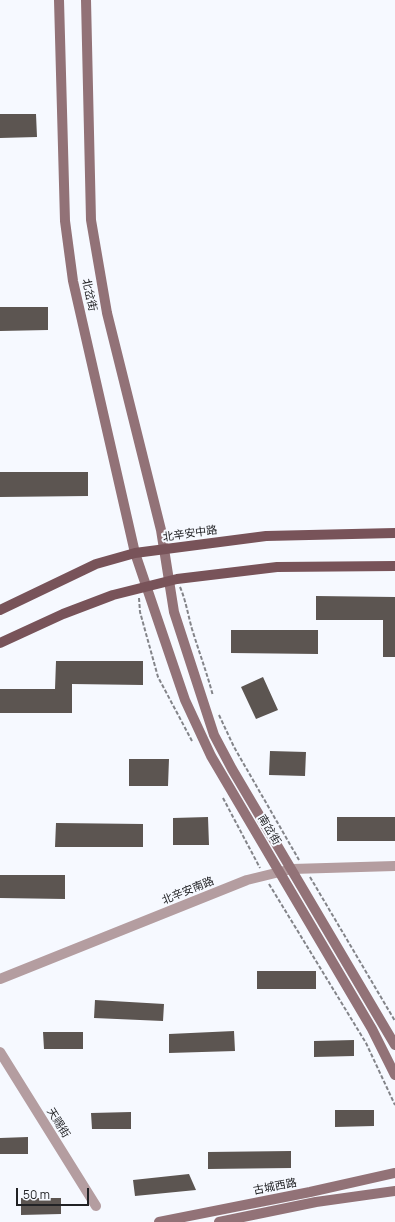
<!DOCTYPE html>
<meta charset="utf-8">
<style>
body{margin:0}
#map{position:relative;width:395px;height:1222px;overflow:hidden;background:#f6f9ff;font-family:Manrope,sans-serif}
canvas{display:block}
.scale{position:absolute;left:16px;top:1188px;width:73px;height:18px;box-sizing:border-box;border:2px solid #212225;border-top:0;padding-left:5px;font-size:12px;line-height:14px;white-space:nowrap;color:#212225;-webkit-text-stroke:3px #f6f9ff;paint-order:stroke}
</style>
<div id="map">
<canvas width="395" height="1222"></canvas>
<div class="scale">50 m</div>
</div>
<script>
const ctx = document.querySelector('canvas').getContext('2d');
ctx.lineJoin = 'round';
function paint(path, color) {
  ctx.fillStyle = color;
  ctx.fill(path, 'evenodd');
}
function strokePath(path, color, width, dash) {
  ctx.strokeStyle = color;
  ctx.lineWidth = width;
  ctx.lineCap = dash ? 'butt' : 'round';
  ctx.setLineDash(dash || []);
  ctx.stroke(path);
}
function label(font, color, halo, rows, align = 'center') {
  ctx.font = font + ' Manrope,"Noto Sans SC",sans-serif';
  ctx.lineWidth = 4;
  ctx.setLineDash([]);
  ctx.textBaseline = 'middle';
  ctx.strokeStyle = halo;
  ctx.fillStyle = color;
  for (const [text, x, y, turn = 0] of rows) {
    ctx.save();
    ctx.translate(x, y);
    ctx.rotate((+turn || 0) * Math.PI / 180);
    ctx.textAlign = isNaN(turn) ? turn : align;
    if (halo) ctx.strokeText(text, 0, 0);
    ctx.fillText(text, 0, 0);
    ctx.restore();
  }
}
paint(new Path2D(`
 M0,114H36L37,137L0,138Z
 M0,307H48V330L0,331Z
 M0,472H88V496L0,497Z
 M316,596L395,597V657H383V620H316Z
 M231,630H318V654L231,653Z
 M56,661H143V685L72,684V713H0V689H55Z
 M263,677L278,710L256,719L241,687Z
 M270,751L306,752L305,776L269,775Z
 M129,759H169L168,786H129Z
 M208,817L209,845H173V818Z
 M337,817H395V841H337Z
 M56,823L143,824V847H55Z
 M0,875H65V899L0,898Z
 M257,971H316V989H257Z
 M95,1000L164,1004L163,1021L94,1018Z
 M234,1031L235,1051L169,1053V1034Z
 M43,1032H83V1049H44Z
 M354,1040V1056L314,1057V1041Z
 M335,1110H374V1126L335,1127Z
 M131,1112V1129H92L91,1113Z
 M28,1137V1154H0V1138Z
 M291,1151V1168L208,1169V1152Z
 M189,1174L196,1190L135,1196L133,1180Z
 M21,1198H61V1214L21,1215Z`), '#5c5551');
strokePath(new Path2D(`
 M180,587C186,601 188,615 192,629C199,652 207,673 213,696
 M139,598L140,612L158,677L192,741
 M219,715L234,747L299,860
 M223,798L260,868
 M310,877L395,1021
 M269,884L366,1043L395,1105`), '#838489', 2, [4, 2]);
strokePath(new Path2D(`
 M0,979L247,880L292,869L395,866
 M0,1052L96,1206`), '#b49da0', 10);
strokePath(new Path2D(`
 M59,0L65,221L73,281L135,553L185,700L211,756L372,1029L395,1075
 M86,0L91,220L107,313L161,530L174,612L214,735L232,769L395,1045
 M159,1222L310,1192L395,1173
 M219,1222L316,1202L395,1191`), '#927277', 10);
strokePath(new Path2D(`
 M0,610L96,564L135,553L266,536L395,533
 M0,643L63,614L113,595L177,579L277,567L395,566`), '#785359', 10);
label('11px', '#212225', '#f6f9ff', [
 ["北岔街",89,295,78],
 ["北辛安中路",190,534,-8],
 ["南岔街",269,830,59],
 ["北辛安南路",188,891,-22],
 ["天赐街",58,1123,58],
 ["古城西路",275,1187,-11]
]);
</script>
